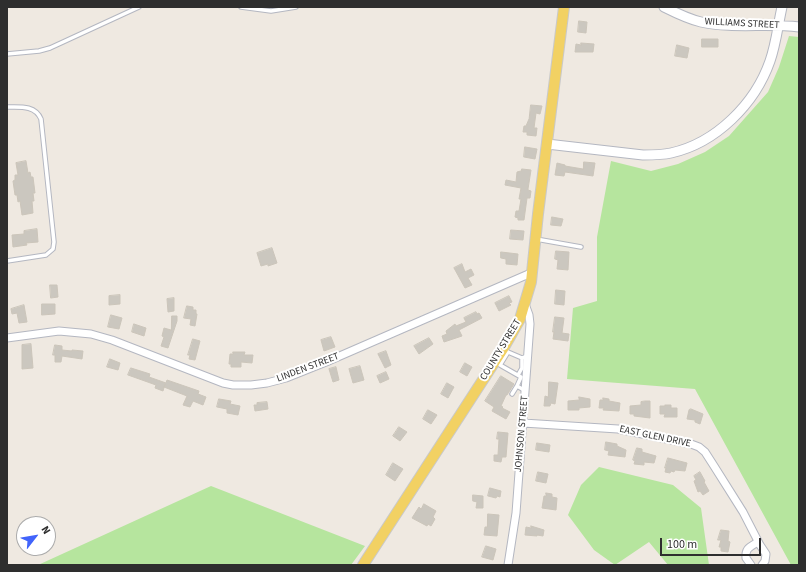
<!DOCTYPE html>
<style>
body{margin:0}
#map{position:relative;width:806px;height:572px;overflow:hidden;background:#efe9e1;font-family:"Source Sans 3",sans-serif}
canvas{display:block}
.frame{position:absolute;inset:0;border:8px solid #2e2e2e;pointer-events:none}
.north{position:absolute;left:16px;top:516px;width:40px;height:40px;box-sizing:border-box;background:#fff;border:1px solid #ababab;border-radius:50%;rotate:59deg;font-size:11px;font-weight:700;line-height:16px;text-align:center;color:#2e2e2e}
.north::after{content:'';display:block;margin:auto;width:14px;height:18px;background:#4264fb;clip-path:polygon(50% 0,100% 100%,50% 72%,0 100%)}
.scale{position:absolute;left:660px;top:538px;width:101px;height:18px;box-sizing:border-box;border:2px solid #2e2e2e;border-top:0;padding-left:5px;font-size:12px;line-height:14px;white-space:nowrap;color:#2e2e2e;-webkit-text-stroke:3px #fff;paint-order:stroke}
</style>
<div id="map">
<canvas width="806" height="572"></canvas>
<div class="frame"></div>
<div class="north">N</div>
<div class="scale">100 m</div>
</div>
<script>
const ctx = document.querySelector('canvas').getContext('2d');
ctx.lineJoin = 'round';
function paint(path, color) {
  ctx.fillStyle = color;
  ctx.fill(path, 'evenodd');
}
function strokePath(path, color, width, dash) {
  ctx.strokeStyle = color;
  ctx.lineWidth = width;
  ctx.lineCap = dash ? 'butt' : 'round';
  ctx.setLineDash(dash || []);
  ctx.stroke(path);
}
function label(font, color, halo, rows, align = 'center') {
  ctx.font = font + ' "Source Sans 3",sans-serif';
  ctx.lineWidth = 4;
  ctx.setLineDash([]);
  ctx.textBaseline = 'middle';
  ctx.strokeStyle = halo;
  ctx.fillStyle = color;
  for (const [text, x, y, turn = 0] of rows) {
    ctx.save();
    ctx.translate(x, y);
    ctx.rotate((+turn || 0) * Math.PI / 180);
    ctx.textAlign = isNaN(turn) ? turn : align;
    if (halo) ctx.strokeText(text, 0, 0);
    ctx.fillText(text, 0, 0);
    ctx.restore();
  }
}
paint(new Path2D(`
 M789,36L799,37V565H791L695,389L567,379L573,308L597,301V237L611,161L651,171L678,164L705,152L729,136L768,92L779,67Z
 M599,467L673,485L701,508L709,565H668L649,542L615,565L594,550L568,515L581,485Z
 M211,486L365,546L351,565H38Z`), '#b6e59e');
const building = new Path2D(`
 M579,21L587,22L586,33L578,32Z
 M702,39H718V47H702Z
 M581,43L594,44L593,52H575L576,44L581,45Z
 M677,45L689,48L687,58L675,56Z
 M531,105L542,106L540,114L536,113L534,128H537L536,136L527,135V132H523L524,126H526L529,119Z
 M525,147L537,149L535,159L524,157Z
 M26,161L28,173L30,172L31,177H33L35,193H33L34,201H32L33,213L22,215L20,201L18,202L17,195H15L13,181L15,180V175H18L16,163Z
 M584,162L595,163L593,176L565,172L564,176L555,175L557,163L565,165V166L583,169Z
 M522,169L531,170L528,189V190L531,191L530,198H527L524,220H518V218L515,217L516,211H519L521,199H519L521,188L505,185L506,180L516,182L517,172L521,171Z
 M552,217L563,219L561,226L551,225Z
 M37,229L38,242L26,243L27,245L13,247L12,235L24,234V231Z
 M511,230L524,231L523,240L510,239Z
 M272,248L277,263L268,266V264L261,266L257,253Z
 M556,251L569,252L568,270L557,269L558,260L555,259Z
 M501,252L518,254L517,265L506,264V259L501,258Z
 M462,264L465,272L471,269L474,275L468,278L472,285L465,288L454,268Z
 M50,285H57L58,297L51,298Z
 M556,290L565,291L564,305L555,304Z
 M120,295V304L109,305V296Z
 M509,296L512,302L509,303L511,305L499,311L495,303Z
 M174,298V311L168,312L167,299Z
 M42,304H55V314L42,315Z
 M24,305L27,322L19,323L17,313L12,314L11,309Z
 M187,306L193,307V310H196V314H197L195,326L190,325L191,319L184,318Z
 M476,312L477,314L479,313L482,318L459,330L462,336L444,342L442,336L447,334L446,331L455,324L456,326L466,322L464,318Z
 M111,315L122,318L119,329L108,327Z
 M172,316H177V321L168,348L161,346L164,337L162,336L164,328L171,330Z
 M555,317L564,318L562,333L569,334L568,341L553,339L554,332H553Z
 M134,324L146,328L144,336L132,332Z
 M331,337L335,347L324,351L321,340Z
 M429,338L433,344L419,354L414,346Z
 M193,339L200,341L195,360L189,359L190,355H188Z
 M31,344L33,368L22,369V345Z
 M55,345L62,346V350L72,351V350L83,351L82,359L62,356L61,362H55V355H53Z
 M386,351L391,365L385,368L378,354Z
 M233,352H245L244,355H253L252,363L241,362V367H231V364H229L230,354H233Z
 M110,359L120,363L118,370L107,367Z
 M465,363L472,367L467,376L460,372Z
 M360,366L364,380L353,383L349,369Z
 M336,367L339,380L333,382L329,369Z
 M131,368L150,374L149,377L166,383L167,380L199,391L198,394L206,397L203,405L193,401L190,407L183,405L187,396L164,387L165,384L163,391L155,388L156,385L128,375Z
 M386,372L389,379L380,383L377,376Z
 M501,376L514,384L507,395H506L501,406L503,407L502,408L510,412L506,419L492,411L494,407L485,401Z
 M549,382L558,383L555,404L551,403L550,406H544L545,396L548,397Z
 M447,383L454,387L448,398L441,394Z
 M579,397L590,399V407L579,408V410H568V401L579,400Z
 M603,398L609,399V401L620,403L619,411L603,410L604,408H599L600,400H603Z
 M219,399L231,401L230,404L240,406L238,415L227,413V409L217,407Z
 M645,401H650V418L634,416V414H630V406L641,405V402Z
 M267,402L268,409L255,411L254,405H257V403Z
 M665,405H671V408H677V417H664L665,414H660V406H665Z
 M691,409L703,414L700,424L695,422V420L687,419L689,410Z
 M428,410L437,415L431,424L423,419Z
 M399,427L407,432L400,441L393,436Z
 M498,432L508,433L506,457H502L501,462L494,461V455H498L499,439H497Z
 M606,442L617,444V446L626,450L625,457L608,455L609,451L605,450Z
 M537,443L550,445L549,452L536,450Z
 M637,448L642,449V452L656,456L654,463L644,462V465L634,464L635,461L633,460Z
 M668,458L687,463L685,471L675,470L674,472L671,471L670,473L665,472L666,468H665Z
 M393,463L403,469L395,481L386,475Z
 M538,472L548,474L546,483L536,481Z
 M700,472L705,481L704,482L709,491L703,495L700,491L698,492L694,481L696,480L694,476Z
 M490,488L501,491L500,497L497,496L496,498L488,496Z
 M546,493L552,494V497L557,498L556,510L542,508L544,496H546Z
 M473,495L483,496V508H476L477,502L473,501Z
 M424,504L436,511L433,517L435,519L431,526L428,524L427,526L412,518L419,507L421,509Z
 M488,514L499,515L497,536L484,535L485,527H487Z
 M531,526L544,530L543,536L537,535V536L525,535L526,527L531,528Z
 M721,530L729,531L728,541L730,542L728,552L721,551V547H719L721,540H718Z
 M486,546L496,549L493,560L482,557Z`);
paint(building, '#cbc7bf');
strokePath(building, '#cbc5ba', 1);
const lane = new Path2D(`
 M241,7L271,11L296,7
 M7,54L39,51L50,48L139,7
 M7,107C20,107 35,105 41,119L54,242L53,249L46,255L7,261
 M536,239L581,247
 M508,352L500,365L521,377L517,386
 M508,352L522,358L528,356
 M518,375L522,368V358
 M512,394L517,386L524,390`);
const street = new Path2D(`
 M7,338L59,331L91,334L112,340L223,383L233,385H251L267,383L286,378L326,362L531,273
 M523,423L618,429L691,444L699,447L705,452L714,466L743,512L760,545L766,554L765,561L762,565
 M508,565L516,513L530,324L529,315L525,304
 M751,565L746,558C745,548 750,547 758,542`);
const secondary = new Path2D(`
 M664,7C676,13 688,19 701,22C733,29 767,23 799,27
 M547,144L643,155C652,155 662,155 671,153C716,143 755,104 770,61C776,44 778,25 782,7`);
const primary = new Path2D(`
 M363,565L503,349L520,319L531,282L538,214L564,7`);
strokePath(lane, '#b4b7c1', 5.5);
strokePath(street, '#b4b7c1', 9);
strokePath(secondary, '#b4b7c1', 11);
strokePath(primary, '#c9c9c9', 12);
strokePath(lane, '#fff', 3.5);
strokePath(street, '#fff', 7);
strokePath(secondary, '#fff', 9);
strokePath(primary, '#f2d163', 10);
label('10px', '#2e2e2e', '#fff', [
 ["WILLIAMS STREET",742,24,3],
 ["COUNTY STREET",501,350,-59],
 ["LINDEN STREET",308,368,-21],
 ["JOHNSON STREET",522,434,-85],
 ["EAST GLEN DRIVE",655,437,12]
]);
</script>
